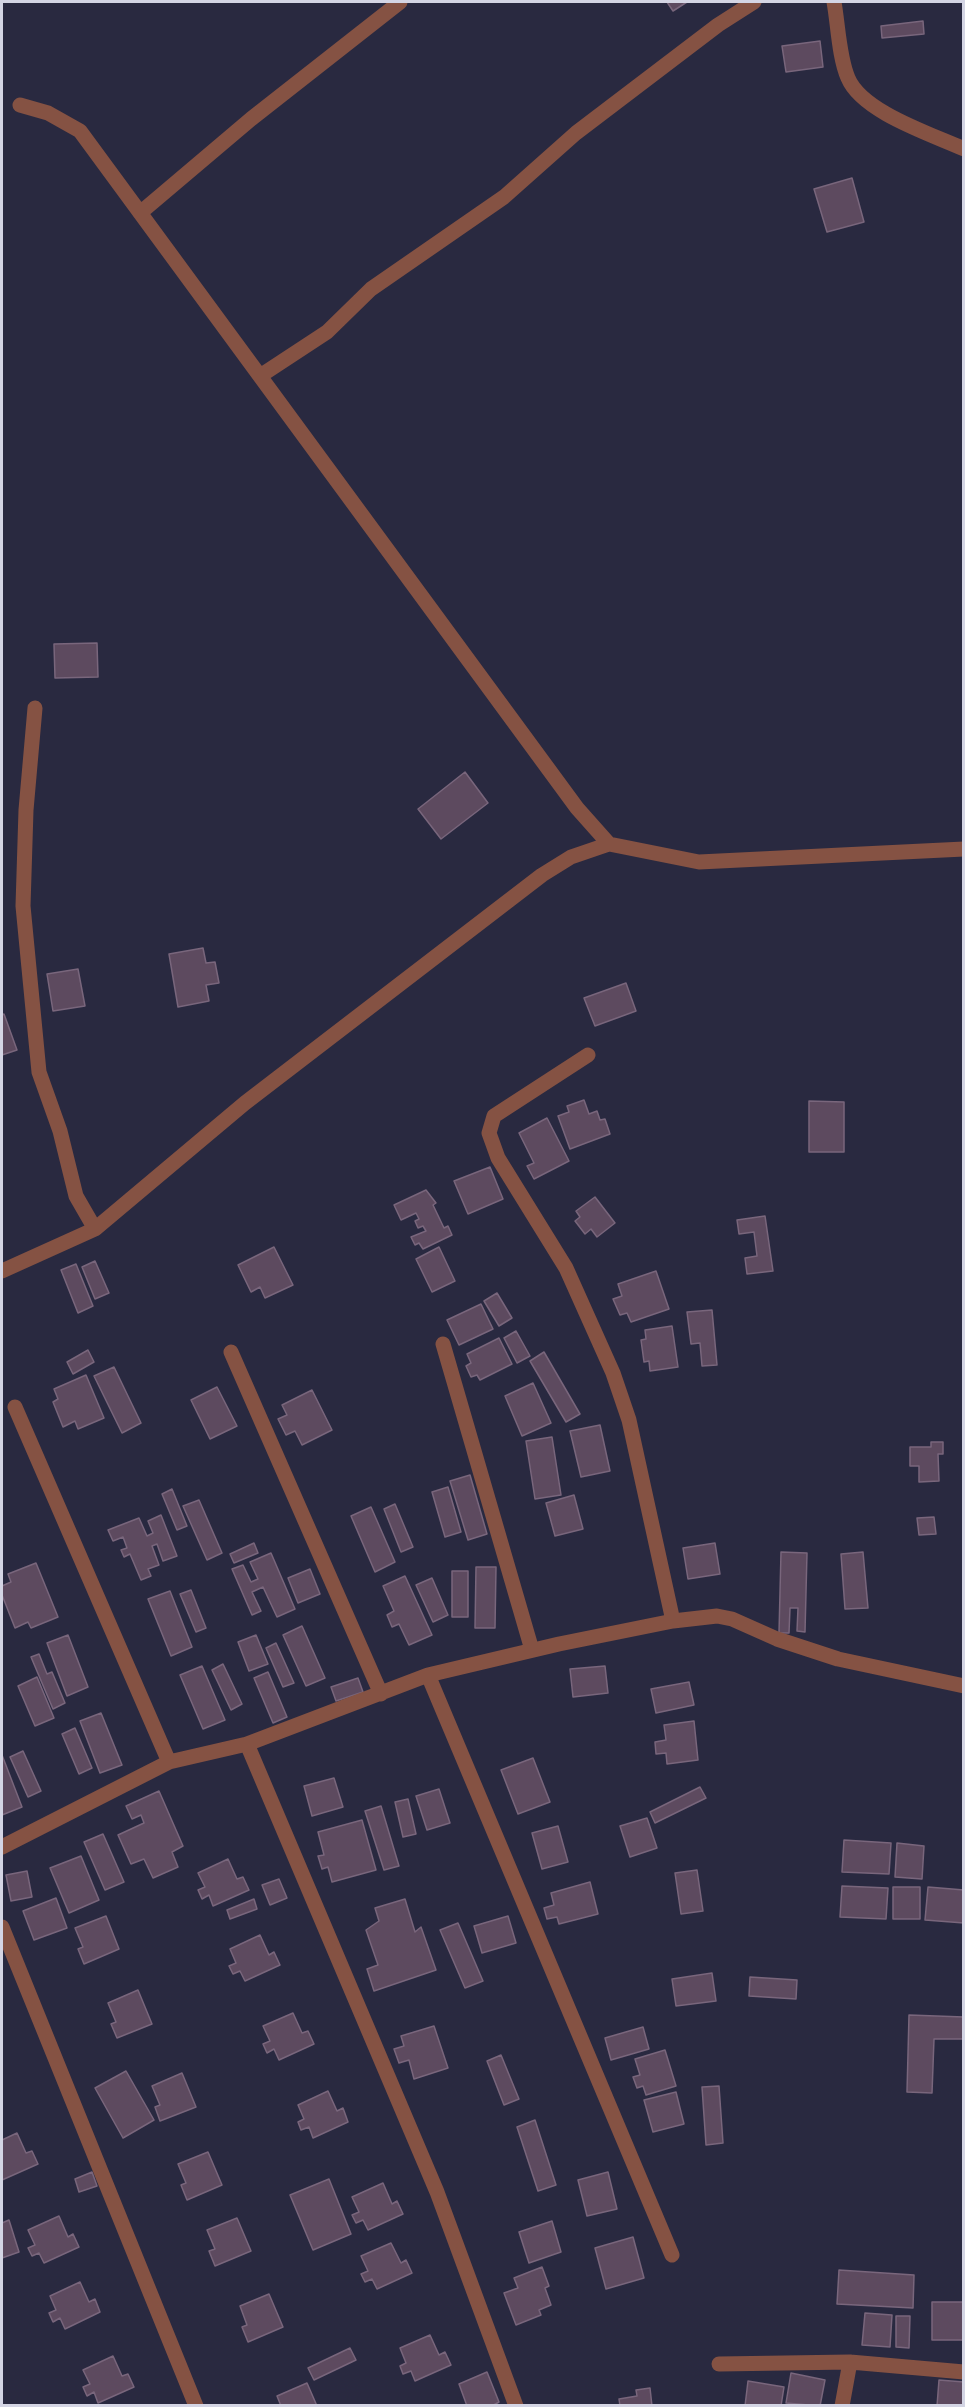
<!DOCTYPE html>
<style>
body{margin:0}
#map{position:relative;width:965px;height:2407px;overflow:hidden;background:#292940;font-family:Roboto,sans-serif}
canvas{display:block}
.frame{position:absolute;inset:0;border:3px solid #d4d5e4;pointer-events:none}
</style>
<div id="map">
<canvas width="965" height="2407"></canvas>
<div class="frame"></div>
</div>
<script>
const ctx = document.querySelector('canvas').getContext('2d');
ctx.lineJoin = 'round';
function paint(path, color) {
  ctx.fillStyle = color;
  ctx.fill(path, 'evenodd');
}
function strokePath(path, color, width, dash) {
  ctx.strokeStyle = color;
  ctx.lineWidth = width;
  ctx.lineCap = dash ? 'butt' : 'round';
  ctx.setLineDash(dash || []);
  ctx.stroke(path);
}
const building = new Path2D(`
 M667,2H687L673,11Z
 M923,21L924,34L882,38L881,26Z
 M820,41L823,67L786,72L782,46Z
 M852,178L864,222L827,232L814,189Z
 M97,643L98,677L55,678L54,644Z
 M465,772L488,803L441,839L418,809Z
 M203,948L206,963L215,962L219,983L206,985L209,1001L178,1007L169,954Z
 M78,969L85,1006L53,1011L47,974Z
 M626,983L636,1011L595,1026L584,998Z
 M4,1014L17,1050L2,1055V1015Z
 M584,1100L589,1114L597,1111L600,1120L605,1119L610,1134L570,1149L558,1116L569,1112L567,1106Z
 M809,1101L844,1102V1152H809Z
 M547,1118L569,1161L534,1179L527,1166L534,1163L519,1133Z
 M490,1167L503,1199L468,1214L454,1181Z
 M426,1190L436,1203L433,1205L444,1228L448,1226L452,1235L423,1249L419,1243L415,1245L411,1237L426,1231L423,1226L418,1228L415,1221L419,1219L416,1213L401,1220L394,1205Z
 M595,1197L615,1223L597,1237L591,1229L585,1234L575,1221L580,1217L576,1211Z
 M765,1216L773,1271L747,1274L745,1258L757,1256L754,1232L739,1234L737,1220Z
 M274,1247L293,1285L265,1298L260,1287L251,1292L238,1265Z
 M439,1247L455,1281L432,1292L416,1259Z
 M95,1261L109,1293L95,1299L82,1267Z
 M76,1264L93,1306L78,1313L61,1270Z
 M656,1271L669,1309L631,1322L627,1313L620,1315L613,1299L622,1296L618,1284Z
 M497,1293L512,1318L499,1326L484,1301Z
 M481,1304L493,1329L459,1345L447,1320Z
 M712,1310L717,1365L702,1366L700,1343L691,1344L687,1312Z
 M672,1326L678,1367L650,1371L649,1361L644,1362L641,1340L646,1339L645,1330Z
 M516,1331L530,1356L517,1363L504,1338Z
 M499,1338L512,1364L480,1380L477,1375L471,1377L466,1366L471,1363L467,1354Z
 M88,1350L94,1362L73,1374L67,1362Z
 M544,1352L580,1414L566,1422L530,1361Z
 M114,1367L141,1423L122,1433L94,1376Z
 M86,1375L104,1418L78,1429L75,1421L63,1427L53,1402L58,1399L54,1389Z
 M533,1383L551,1423L522,1436L505,1396Z
 M217,1387L237,1426L210,1439L191,1400Z
 M312,1390L332,1430L302,1445L295,1431L286,1435L278,1419L287,1415L282,1405Z
 M600,1425L610,1471L581,1477L570,1431Z
 M552,1437L561,1495L535,1499L526,1441Z
 M931,1442H943V1454H938L939,1481L919,1482V1466H910V1447H931Z
 M470,1475L487,1534L468,1540L450,1481Z
 M448,1487L461,1532L445,1537L432,1492Z
 M172,1489L187,1526L177,1530L162,1494Z
 M574,1495L583,1529L555,1536L546,1503Z
 M199,1500L222,1553L207,1560L183,1506Z
 M395,1504L413,1547L401,1552L384,1509Z
 M371,1507L395,1562L375,1572L351,1516Z
 M161,1515L177,1556L163,1561L157,1544L152,1546L159,1565L148,1569L151,1576L141,1580L130,1554L124,1557L121,1550L127,1548L123,1537L113,1541L108,1530L139,1518L147,1536L153,1533L148,1521Z
 M934,1517L936,1534L919,1535L917,1518Z
 M254,1543L258,1553L234,1563L230,1554Z
 M715,1543L720,1574L688,1579L683,1548Z
 M781,1552L807,1553L805,1632L797,1631L798,1608H790L789,1633H779Z
 M863,1552L868,1608L845,1609L841,1554Z
 M271,1553L295,1609L277,1617L263,1587L252,1592L261,1611L252,1615L232,1569L243,1565L251,1582L258,1579L250,1562Z
 M36,1563L58,1617L31,1628L28,1622L15,1628L2,1595V1586L11,1582L8,1574Z
 M476,1567H496L495,1628H475Z
 M310,1569L320,1594L298,1603L288,1578Z
 M452,1571H468V1617H452Z
 M405,1576L432,1635L409,1645L399,1624L392,1627L387,1615L394,1611L383,1586Z
 M432,1578L448,1615L433,1622L416,1585Z
 M191,1590L206,1628L196,1632L180,1594Z
 M170,1591L192,1647L171,1656L148,1599Z
 M302,1626L325,1678L306,1686L283,1635Z
 M68,1635L88,1687L67,1696L47,1643Z
 M256,1635L268,1664L249,1671L238,1642Z
 M276,1643L294,1683L283,1687L266,1648Z
 M39,1654L47,1674L52,1672L65,1703L53,1709L31,1657Z
 M223,1664L242,1704L231,1710L212,1670Z
 M202,1666L225,1720L203,1729L180,1675Z
 M605,1666L608,1693L573,1697L570,1669Z
 M268,1672L287,1717L273,1723L254,1678Z
 M37,1677L54,1718L35,1726L18,1686Z
 M358,1678L363,1692L336,1701L331,1687Z
 M689,1682L694,1705L656,1713L651,1689Z
 M101,1713L122,1765L100,1773L80,1721Z
 M694,1721L698,1760L667,1764L666,1753L656,1754L655,1742L666,1740L664,1725Z
 M75,1728L92,1768L79,1774L62,1734Z
 M23,1751L41,1791L28,1797L10,1757Z
 M2,1755L22,1807L2,1815Z
 M533,1758L550,1802L518,1814L501,1770Z
 M334,1778L343,1807L312,1816L304,1786Z
 M700,1787L706,1798L655,1823L650,1812Z
 M439,1789L450,1823L427,1830L416,1796Z
 M159,1791L183,1846L172,1852L178,1867L153,1878L144,1859L131,1864L118,1835L144,1823L141,1815L132,1819L126,1806Z
 M408,1799L416,1834L403,1837L395,1802Z
 M381,1806L399,1866L384,1870L365,1811Z
 M647,1818L657,1848L630,1857L620,1826Z
 M362,1820L376,1870L332,1882L328,1867L322,1869L318,1856L324,1855L318,1832Z
 M558,1826L568,1862L542,1869L532,1833Z
 M103,1834L124,1882L105,1890L84,1842Z
 M844,1840L891,1843L889,1874L842,1872Z
 M897,1843L924,1846L922,1879L895,1877Z
 M81,1856L99,1900L69,1913L50,1868Z
 M228,1859L237,1879L243,1877L249,1890L213,1906L209,1895L202,1899L198,1890L205,1887L198,1873Z
 M697,1870L703,1911L681,1914L675,1873Z
 M27,1871L32,1897L11,1901L6,1875Z
 M279,1879L287,1898L270,1905L262,1885Z
 M590,1882L598,1914L559,1924L557,1917L547,1919L544,1908L554,1905L551,1893Z
 M842,1886L888,1888L886,1919L840,1917Z
 M893,1887H920V1919H893Z
 M928,1887L964,1890V1923L925,1920Z
 M56,1898L67,1928L34,1940L23,1911Z
 M254,1899L257,1909L230,1919L227,1910Z
 M405,1899L415,1932L421,1927L436,1970L374,1991L367,1969L378,1965L366,1930L379,1921L375,1908Z
 M106,1916L119,1949L84,1964L78,1949L83,1947L75,1928Z
 M508,1916L516,1943L482,1953L474,1926Z
 M458,1923L483,1981L465,1988L440,1930Z
 M260,1935L269,1955L274,1952L280,1965L245,1981L240,1971L233,1974L229,1966L236,1963L230,1949Z
 M712,1973L716,2001L676,2006L672,1979Z
 M750,1977L797,1980L796,1999L749,1996Z
 M138,1990L152,2024L117,2038L111,2024L116,2022L108,2003Z
 M293,2013L302,2033L308,2031L314,2044L279,2060L274,2049L267,2053L263,2044L270,2041L263,2026Z
 M909,2015L964,2017V2039H934L932,2093L907,2092Z
 M434,2026L448,2068L414,2079L409,2060L399,2063L394,2049L404,2046L401,2036Z
 M643,2027L649,2049L611,2060L605,2038Z
 M665,2050L676,2086L646,2095L643,2086L637,2088L633,2077L640,2075L635,2059Z
 M501,2055L519,2099L504,2105L487,2061Z
 M126,2071L154,2120L123,2138L95,2088Z
 M182,2073L196,2107L160,2121L155,2107L160,2105L152,2086Z
 M719,2086L723,2143L706,2145L702,2087Z
 M328,2091L337,2111L343,2108L348,2122L313,2138L309,2127L301,2130L298,2122L304,2119L298,2105Z
 M676,2092L684,2124L653,2132L644,2100Z
 M535,2120L556,2185L538,2191L517,2127Z
 M17,2133L26,2153L32,2151L38,2164L2,2180V2140Z
 M208,2152L222,2185L187,2200L181,2185L186,2183L178,2164Z
 M92,2172L97,2186L79,2192L75,2179Z
 M608,2172L617,2209L587,2216L578,2180Z
 M329,2179L351,2234L313,2250L290,2195Z
 M383,2183L392,2204L397,2201L403,2214L368,2230L363,2220L356,2223L352,2215L359,2212L352,2197Z
 M59,2216L68,2237L73,2234L79,2247L44,2263L39,2253L32,2256L28,2248L35,2245L28,2230Z
 M237,2218L251,2251L215,2266L209,2251L215,2249L207,2230Z
 M9,2220L19,2252L2,2258V2223Z
 M552,2221L561,2252L529,2263L519,2232Z
 M633,2237L644,2278L606,2289L595,2248Z
 M391,2243L401,2263L406,2260L412,2273L377,2289L372,2279L365,2282L361,2274L368,2271L361,2256Z
 M542,2267L549,2286L545,2288L551,2305L539,2310L541,2315L516,2325L504,2293L518,2288L514,2278Z
 M839,2270L914,2275L913,2308L837,2304Z
 M80,2282L89,2302L95,2299L100,2312L65,2329L60,2318L53,2322L49,2313L56,2310L50,2296Z
 M269,2294L283,2327L248,2342L242,2327L247,2325L240,2306Z
 M932,2302H964V2340H932Z
 M865,2313L892,2315L890,2347L862,2345Z
 M896,2316H910L909,2348L896,2347Z
 M430,2335L439,2355L445,2352L451,2365L415,2381L411,2371L403,2374L400,2366L406,2363L400,2348Z
 M350,2348L356,2360L314,2380L308,2368Z
 M113,2356L122,2376L128,2374L134,2387L98,2403L94,2392L87,2396L83,2387L90,2384L83,2370Z
 M487,2372L499,2402L492,2406H467L459,2384Z
 M791,2373L825,2380L820,2406L786,2403Z
 M939,2380L964,2382V2406H937Z
 M748,2381L784,2387L781,2406H745Z
 M307,2383L317,2406H281L277,2396Z
 M650,2388L652,2406H620L619,2399L637,2396L636,2390Z`);
paint(building, '#5d4a5f');
strokePath(building, '#79667c', 1.5);
strokePath(new Path2D(`
 M834,2C838,24 839,58 848,78C862,112 931,134 964,149
 M20,105L48,113L80,131L577,808L609,844L699,862L964,849
 M140,213L251,119L400,2
 M260,376L327,332L371,289L504,197L576,133L718,25L754,2
 M35,708L26,810L23,906L39,1072L60,1131L76,1196L95,1229
 M588,1055L494,1116L489,1133L498,1158L566,1268L613,1373L629,1420L673,1621
 M2,1271L95,1229L245,1103L542,875L571,857L609,844
 M443,1344L532,1650
 M231,1352L381,1694
 M15,1407L169,1762
 M428,1675L672,2255
 M2,1847L169,1762L247,1744
 M2,1927L196,2406
 M719,2364L850,2362L964,2372
 M516,2406L437,2192L247,1744L428,1675L559,1644L673,1621L717,1616L732,1619L777,1639L838,1659L964,1686
 M842,2406L850,2362`), '#855243', 15);
</script>
